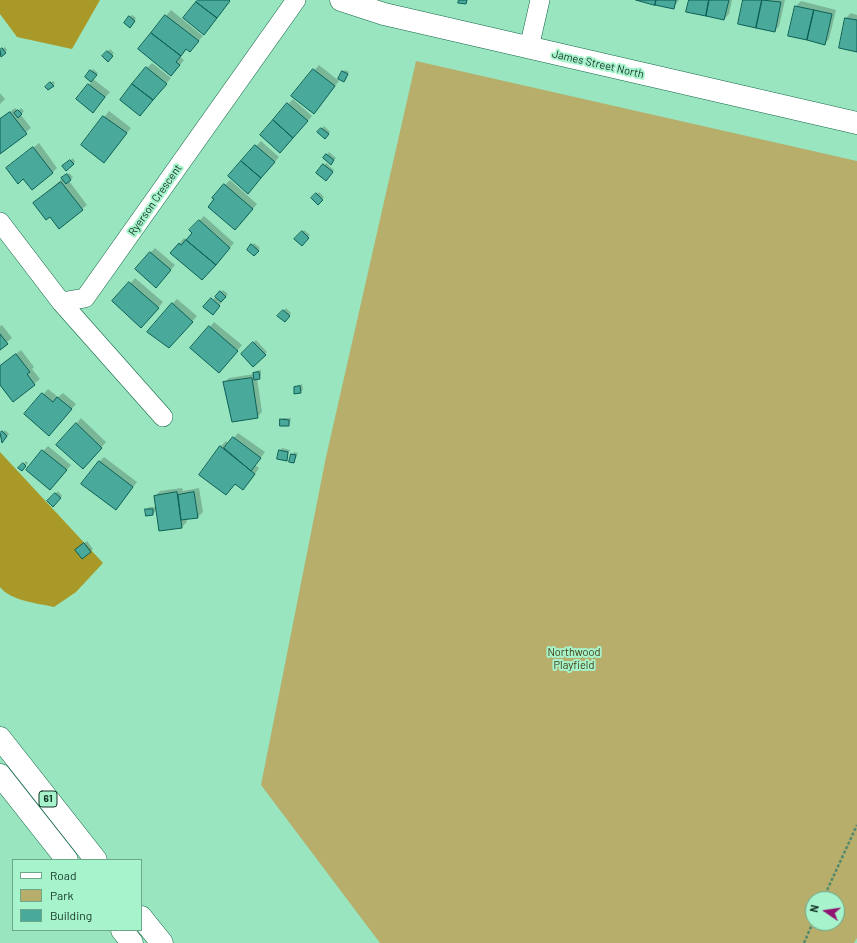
<!DOCTYPE html>
<style>
body{margin:0}
#map{position:relative;width:857px;height:943px;overflow:hidden;background:#99e5bf;font-family:Barlow,sans-serif}
canvas{display:block}
.legend{position:absolute;left:12px;top:859px;width:130px;height:72px;box-sizing:border-box;background:#a6f3cc;border:1px solid #6ca78a;margin:0;padding:5px 7px;list-style:none;font-size:12px;color:#153526}
.legend li{display:flex;align-items:center;gap:8px;height:20px}
.legend b{width:20px;border:1px solid #6ca78a}
.north{position:absolute;left:805px;top:891px;width:40px;height:40px;box-sizing:border-box;background:#a6f3cc;border:1px solid #6ca78a;border-radius:50%;rotate:283deg;font-size:11px;font-weight:700;line-height:16px;text-align:center;color:#153526}
.north::after{content:'';display:block;margin:auto;width:14px;height:18px;background:#911471;clip-path:polygon(50% 0,100% 100%,50% 72%,0 100%)}
</style>
<div id="map">
<canvas width="857" height="943"></canvas>
<ul class="legend">
<li><b style="height:5px;background:#fff"></b>Road</li>
<li><b style="height:11px;background:#b7ae6c"></b>Park</li>
<li><b style="height:11px;background:#49a99a"></b>Building</li>
</ul>
<div class="north">N</div>
</div>
<script>
const ctx = document.querySelector('canvas').getContext('2d');
ctx.lineJoin = 'round';
function paint(path, color) {
  ctx.fillStyle = color;
  ctx.fill(path, 'evenodd');
}
function strokePath(path, color, width, dash) {
  ctx.strokeStyle = color;
  ctx.lineWidth = width;
  ctx.lineCap = dash ? 'butt' : 'round';
  ctx.setLineDash(dash || []);
  ctx.stroke(path);
}
function label(font, color, halo, rows, align = 'center') {
  ctx.font = font + ' Barlow,sans-serif';
  ctx.lineWidth = 4;
  ctx.setLineDash([]);
  ctx.textBaseline = 'middle';
  ctx.strokeStyle = halo;
  ctx.fillStyle = color;
  for (const [text, x, y, turn = 0] of rows) {
    ctx.save();
    ctx.translate(x, y);
    ctx.rotate((+turn || 0) * Math.PI / 180);
    ctx.textAlign = isNaN(turn) ? turn : align;
    if (halo) ctx.strokeText(text, 0, 0);
    ctx.fillText(text, 0, 0);
    ctx.restore();
  }
}
paint(new Path2D(`
 M416,61L857,161V938L854,943H380L261,785L326,457ZM813,899H837V923H813Z`), '#b7ae6c');
paint(new Path2D(`
 M0,0H100L72,49L17,37L0,14Z
 M0,452L103,563L76,592L54,607C37,603 11,601 0,587Z`), '#a89928');
paint(new Path2D(`
 M641,0H679L673,8Z
 M690,0H732L729,14L724,19Z
 M744,0H785L779,26L775,31Z
 M801,1L836,10L829,39L824,44L796,6Z
 M171,10L203,36L194,46L187,49L180,57L184,60L176,70L139,49Z
 M851,13L857,15V51L846,18Z
 M132,15L136,18L132,24L130,17Z
 M5,47L7,50L0,57V48L1,50Z
 M110,49L114,53L108,60L104,56Z
 M152,63L171,78L140,115L147,68Z
 M319,65L339,81L319,107L293,96Z
 M93,69L98,73L93,79L110,92L93,111L78,99L92,81L86,77Z
 M345,70L349,72L344,81L343,72Z
 M53,81L55,83L53,85L48,84Z
 M0,93L5,99L0,104Z
 M293,99L312,116L285,147L288,104Z
 M15,108L18,111L21,108L24,111L21,115L31,128L0,153V119Z
 M109,111L131,128L109,156L82,145Z
 M324,126L330,132L325,138L319,132Z
 M261,141L279,157L253,187L256,146Z
 M39,143L57,168L53,172L12,164Z
 M329,152L336,158L331,163L324,158Z
 M73,158L75,162L73,164H66Z
 M326,163L334,170L328,177L318,173Z
 M69,173L73,177L69,181L87,205L82,209L50,216L34,203Z
 M230,180L257,204L240,224L225,185Z
 M319,192L324,197L318,204L313,198Z
 M204,216L234,243L207,274L171,253L184,238L187,240L194,233L199,221Z
 M304,230L310,235L302,244L296,239Z
 M254,243L260,248L254,255L248,250Z
 M155,248L175,265L161,281L150,253Z
 M135,278L163,302L146,322L114,301Z
 M223,290L228,294L215,311L205,307Z
 M177,299L197,316L174,342L172,304Z
 M286,308L291,313L287,319L279,316Z
 M214,322L242,345L224,367L210,327Z
 M2,325L12,338L0,348V326Z
 M256,340L267,352L253,366L242,354Z
 M21,350L34,367L32,369L40,379L14,401L0,383V366Z
 M261,370V376L257,378L262,412L257,417L224,383L229,378L254,374L256,371Z
 M302,384L303,390L300,392L295,387Z
 M48,389L58,397L63,393L76,404L54,430L26,414Z
 M81,418L106,442L88,463L58,445Z
 M283,418H291L290,423L288,425L281,420Z
 M5,430L9,434L2,442L0,435Z
 M238,433L265,452L255,465L259,468L248,484L243,489L236,483L226,494L200,475L221,446L226,441L229,444Z
 M48,446L71,465L55,484L43,451Z
 M282,448L290,450L286,460L280,451Z
 M294,452L298,453L294,462L292,455Z
 M104,457L137,482L116,509L99,462Z
 M26,461L28,463L22,470L20,468Z
 M182,488L183,491L199,488L203,512L198,517L186,519L187,522L182,527L160,530L157,510L153,514L146,510L149,507H156L155,496L160,491Z
 M58,491L62,496L53,506L48,501Z
 M87,541L93,549L83,557L79,548Z`), '#0003');
const building = new Path2D(`
 M198,0H229L230,1L217,18L196,2Z
 M459,0H467L466,4L458,3Z
 M636,0H656L655,5Z
 M656,0H676L674,9L655,5Z
 M689,0H709L706,16L686,12Z
 M709,0H729L724,20L706,16Z
 M743,0H762L756,28L738,24Z
 M762,0L781,2L775,32L756,28Z
 M196,2L217,18L204,35L183,18Z
 M795,6L814,10L807,40L788,36Z
 M814,10L832,14L825,45L807,40Z
 M165,15L199,41L190,52L186,49L181,56L151,33Z
 M129,16L135,21L130,28L124,23Z
 M845,18L857,20V52L839,48Z
 M151,33L181,56L176,62L180,65L171,76L138,49Z
 M2,48L6,53L1,57L0,50Z
 M107,51L113,56L108,62L102,56Z
 M146,67L167,84L153,100L132,84Z
 M313,69L335,86L314,114L291,96Z
 M90,70L97,75L91,82L85,77Z
 M342,71L348,74L344,82L338,79Z
 M50,82L54,86L48,90L45,87Z
 M88,84L105,97L93,113L76,99Z
 M132,84L153,100L140,116L120,100Z
 M287,103L308,121L293,138L273,120Z
 M18,110L22,114L18,118L14,113Z
 M10,112L27,134L0,154V119Z
 M103,116L127,133L104,163L81,145Z
 M273,120L293,138L280,153L260,135Z
 M321,128L329,134L325,139L317,132Z
 M255,145L275,162L261,178L241,161Z
 M33,147L53,173L32,190L23,179L18,184L6,168Z
 M326,154L334,160L331,165L323,158Z
 M70,160L74,164L66,171L62,166Z
 M241,161L261,178L248,194L228,176Z
 M323,164L333,172L326,181L316,173Z
 M67,174L71,180L66,184L61,178Z
 M61,182L83,210L59,229L50,217L46,220L33,203Z
 M224,184L253,209L235,230L208,207L214,199L212,198Z
 M316,193L323,200L318,205L311,198Z
 M199,220L230,248L216,265L186,240L192,233L189,230Z
 M302,231L309,238L302,246L294,239Z
 M186,240L216,265L202,280L170,253L179,243L181,245Z
 M251,244L259,251L254,256L247,250Z
 M150,252L171,270L156,288L135,269Z
 M129,282L159,308L141,328L112,301Z
 M220,291L226,297L221,302L215,297Z
 M211,298L220,306L213,315L203,307Z
 M172,303L193,322L169,348L147,332Z
 M283,310L290,316L285,322L277,316Z
 M209,326L238,351L219,373L190,348Z
 M0,334L8,344L0,350Z
 M253,342L266,355L253,367L241,354Z
 M16,354L30,372L27,374L35,385L13,402L0,385V366Z
 M259,372L260,379L254,380L253,373Z
 M252,378L258,418L232,422L223,382Z
 M300,386L301,393L294,394V387Z
 M42,393L53,402L57,397L72,409L49,436L24,414Z
 M280,419L289,420V426H280Z
 M76,423L102,448L83,469L56,445Z
 M2,431L7,436L2,443L0,433Z
 M233,437L261,458L251,471L224,448Z
 M220,446L255,474L243,490L235,484L226,495L199,475Z
 M42,450L67,470L50,490L26,470Z
 M279,450L288,452L287,461L277,459Z
 M291,454L296,455L294,463L289,462Z
 M99,461L133,487L116,510L81,484Z
 M23,463L26,466L22,471L18,468Z
 M177,492L182,528L159,531L154,496Z
 M194,492L198,518L181,520L178,495Z
 M55,493L61,498L53,507L47,501Z
 M145,509H153V515L146,516Z
 M84,543L91,552L82,559L75,550Z`);
paint(building, '#49a99a');
strokePath(building, '#0d5f55', 1);
const street = new Path2D(`
 M529,48L540,0
 M0,222L61,302L85,298L296,0
 M61,302L163,417`);
const secondary = new Path2D(`
 M341,0L384,14L857,123`);
const highway = new Path2D(`
 M0,738L96,860
 M0,775L67,860
 M141,917L162,943
 M122,930L132,943`);
strokePath(street, '#126646', 20);
strokePath(secondary, '#126646', 23);
strokePath(highway, '#126646', 23);
strokePath(new Path2D(`
 M823,899L857,825
 M804,943L813,922`), '#53886e', 2.5, [3, 2]);
strokePath(street, '#fff', 19);
strokePath(secondary, '#fff', 22);
strokePath(highway, '#fff', 22);
for (const [x, y, w] of [
 [48,799,18]
]) {
  const box = new Path2D();
  box.roundRect(x - w / 2, y - 8, w, 16, 3);
  ctx.fillStyle = '#a6f3cc';
  ctx.fill(box);
  strokePath(box, '#153526', 1);
}
label('bold 10px', '#153526', null, [
 ["61",48,799]
]);
label('11px', '#153526', '#a6f3cc', [
 ["James Street North",598,64,13],
 ["Ryerson Crescent",155,200,-55]
]);
label('11px', '#413b0d', '#a6f3cc', [
 ["Northwood",574,652],
 ["Playfield",574,665]
]);
</script>
